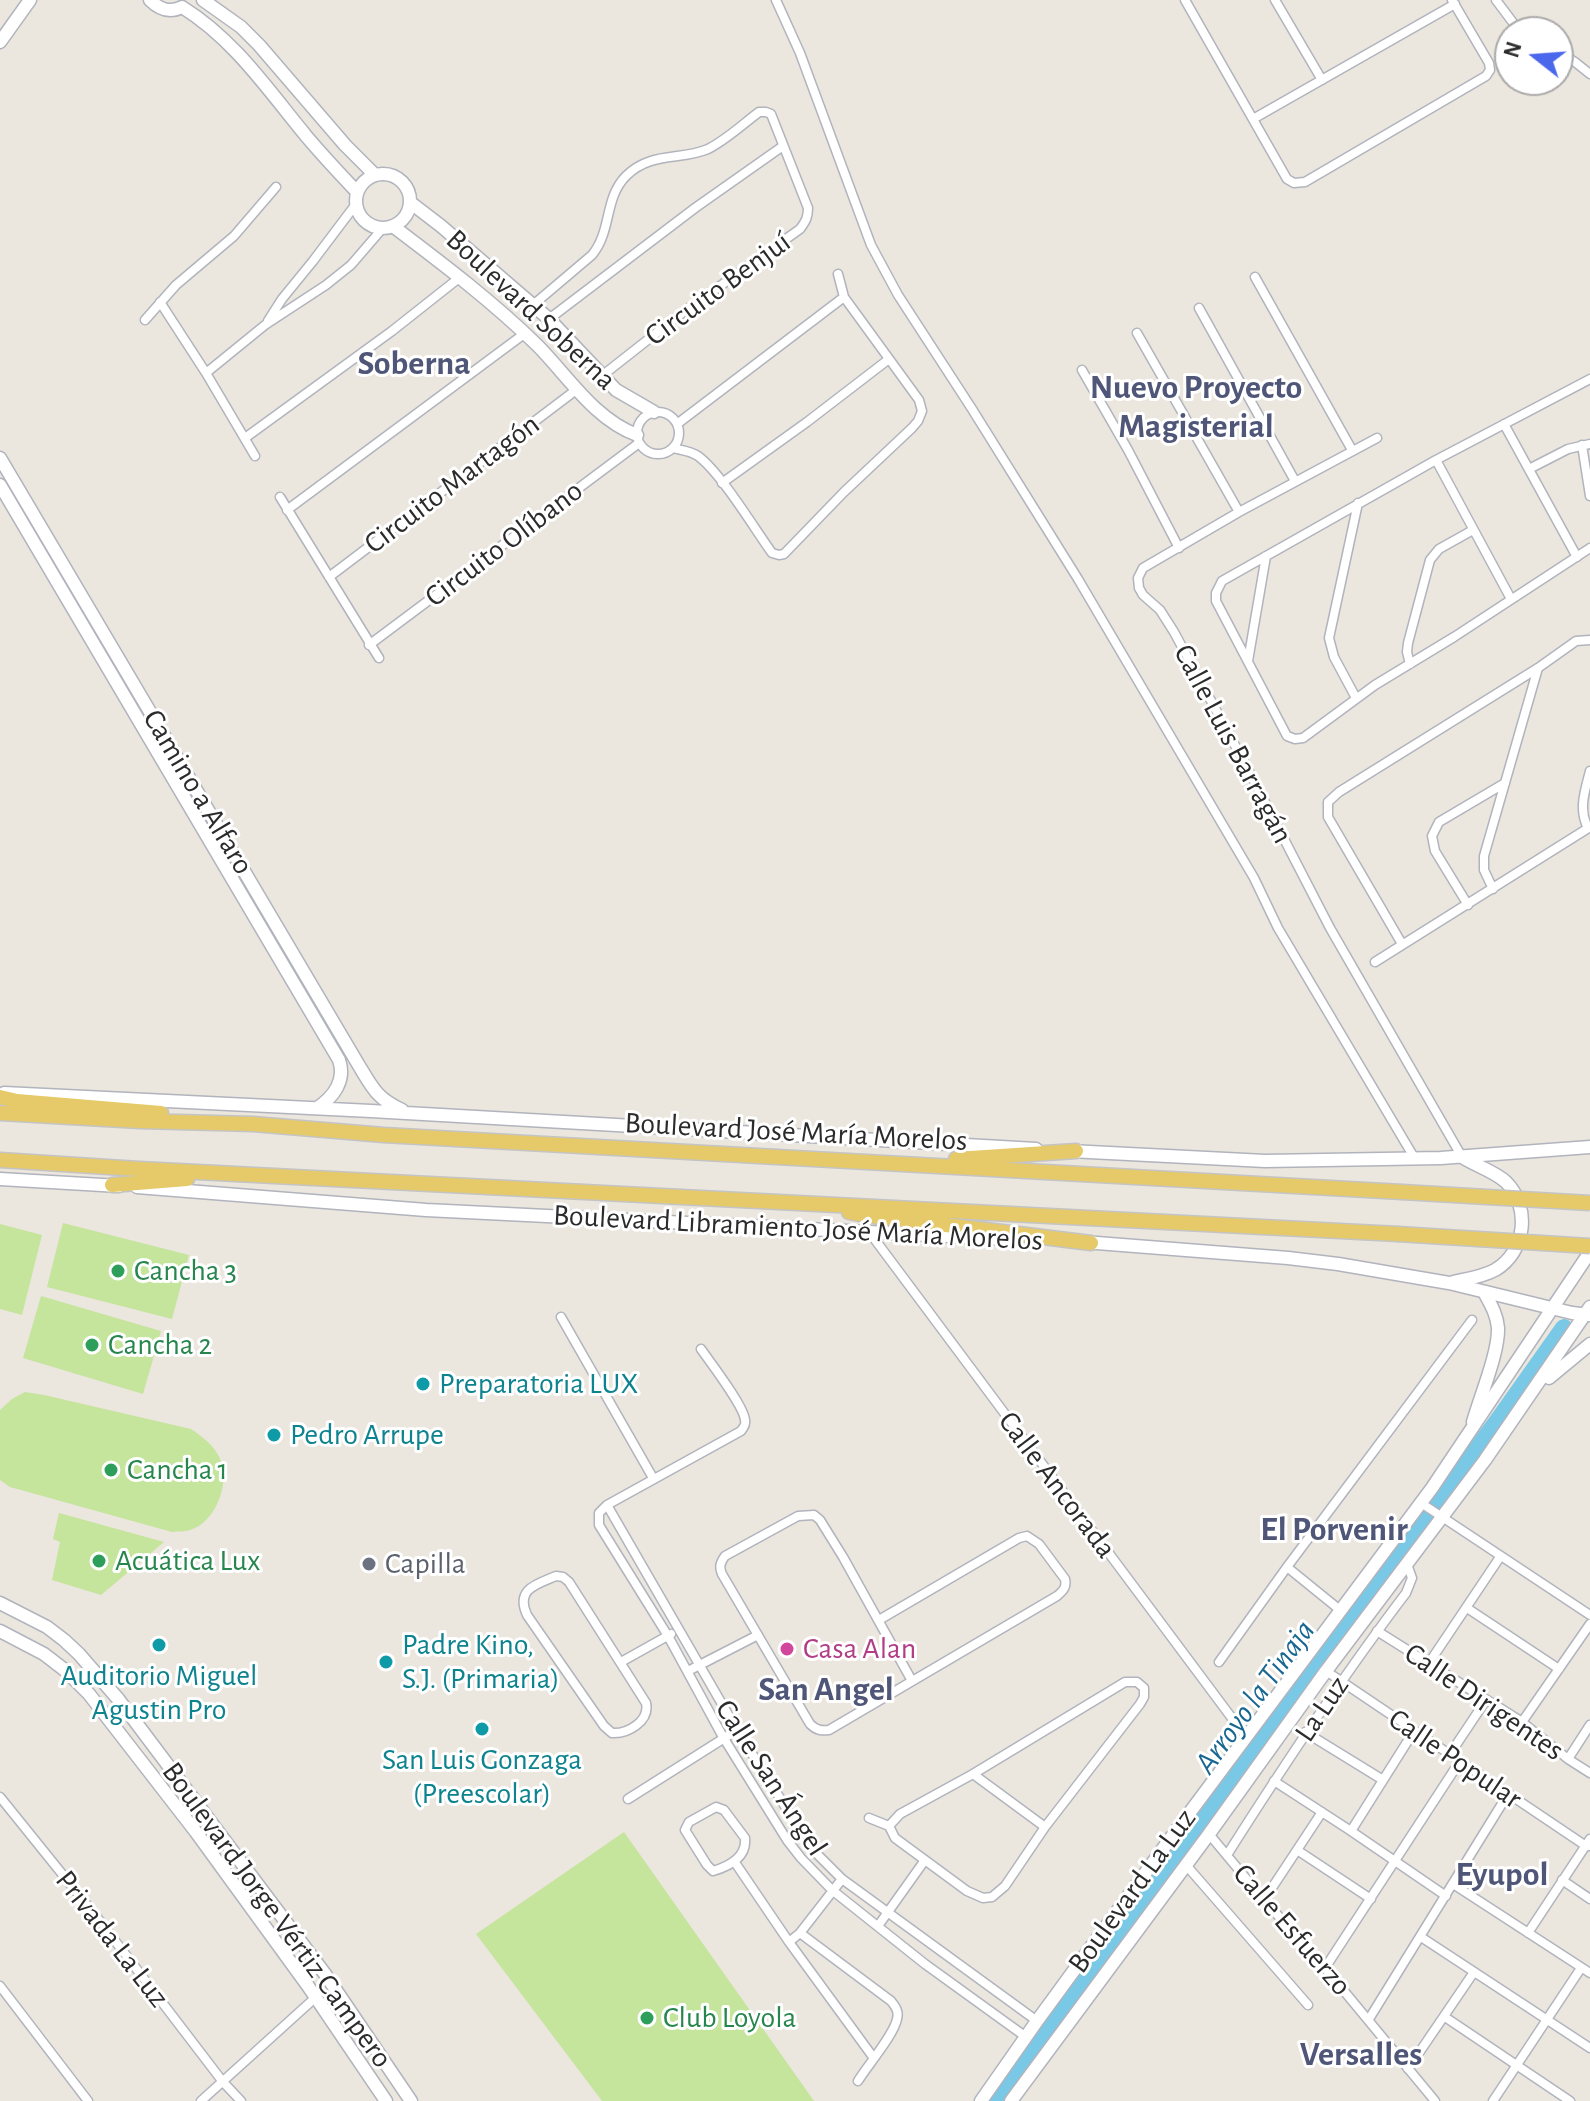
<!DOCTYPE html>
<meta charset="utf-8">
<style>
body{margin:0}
#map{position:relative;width:1590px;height:2101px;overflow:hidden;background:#ebe6de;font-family:"Alegreya Sans",sans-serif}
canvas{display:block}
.north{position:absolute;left:1494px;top:16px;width:80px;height:80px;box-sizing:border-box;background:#fff;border:2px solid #aaa;border-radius:50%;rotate:287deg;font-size:22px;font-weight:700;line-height:32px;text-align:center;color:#2b2b2b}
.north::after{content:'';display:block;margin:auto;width:28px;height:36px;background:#4b68ec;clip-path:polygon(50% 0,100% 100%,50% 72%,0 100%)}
</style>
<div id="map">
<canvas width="1590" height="2101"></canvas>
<div class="north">N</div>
</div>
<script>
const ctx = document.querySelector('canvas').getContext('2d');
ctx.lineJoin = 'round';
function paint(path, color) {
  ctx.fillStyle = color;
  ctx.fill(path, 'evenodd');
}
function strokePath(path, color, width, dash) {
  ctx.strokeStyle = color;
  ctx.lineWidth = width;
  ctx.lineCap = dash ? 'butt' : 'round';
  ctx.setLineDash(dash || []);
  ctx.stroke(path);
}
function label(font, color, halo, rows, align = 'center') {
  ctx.font = font + ' "Alegreya Sans",sans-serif';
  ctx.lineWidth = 6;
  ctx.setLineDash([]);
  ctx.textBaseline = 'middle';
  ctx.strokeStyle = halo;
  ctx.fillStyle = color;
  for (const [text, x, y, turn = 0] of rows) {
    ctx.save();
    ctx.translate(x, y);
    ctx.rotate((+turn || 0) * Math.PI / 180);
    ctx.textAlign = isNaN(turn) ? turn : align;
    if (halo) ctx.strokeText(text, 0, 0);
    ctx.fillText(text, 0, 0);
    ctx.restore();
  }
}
paint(new Path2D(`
 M63,1223L189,1255L172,1319L47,1287Z
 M0,1224L42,1235L22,1315L0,1309Z
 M41,1296L161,1331L143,1394L23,1358Z
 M25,1392L44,1395L191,1429C203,1437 216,1447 221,1461C230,1484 215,1523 190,1530C185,1532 177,1531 172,1532L10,1487L0,1480V1410L12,1399Z
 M59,1513L164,1542L101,1595L52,1580L60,1542L53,1539Z
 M624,1832L814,2101H602L476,1934Z`), '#c5e49c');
strokePath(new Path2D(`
 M994,2101L1500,1418L1564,1328`), '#79c8e5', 18);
const street = new Path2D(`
 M776,0L800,53L871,245L898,295L972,409L1078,579L1254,878L1278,928L1415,1159
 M1185,0L1287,179L1294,183L1305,182L1486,76L1490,70L1489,63L1452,0
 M1275,0L1322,80
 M1496,0L1520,32
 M1558,51L1575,62L1590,74
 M1253,119L1455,4
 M1255,277L1352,450
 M160,302L206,373L255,456
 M533,305L592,255C612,231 604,198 626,176C651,151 680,161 708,149C726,140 743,124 759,112H766L771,114L808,208C808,217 806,221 800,229L678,316L603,375
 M1199,308L1295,481
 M549,319L695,208L783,146
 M145,320L176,285L234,236L276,187
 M268,321L282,299L313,261L356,204
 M1137,333L1239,512
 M1082,370L1128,450L1179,548
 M206,373L265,325L326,285L351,265L382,229
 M1590,379L1436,460L1222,581L1216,593V601L1287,736L1295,739L1303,738L1375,685L1454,637L1590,548
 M637 433a21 21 0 1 1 42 0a21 21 0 1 1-42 0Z
 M677,424L844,297
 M1504,424L1577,557
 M245,438L392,331L459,278
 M1377,438L1239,512L1143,568L1138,578L1139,588L1143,595L1160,610L1174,632L1252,777L1330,928L1462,1157
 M1582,445L1590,496
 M673,448C681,450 691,451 698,456C721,473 754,528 772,553L779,555L784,554L844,492L912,428L918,421L922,411L919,400L844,297L838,274
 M1436,460L1511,599
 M1529,469L1568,449L1590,444
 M722,483L807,422L889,359
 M280,497L379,658
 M287,510L524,334
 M329,577L576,390
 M369,645L639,443
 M1248,661L1266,556
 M1410,664L1407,652L1408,643L1430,560L1439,549L1473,530
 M1356,698L1334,657L1329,638L1358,503
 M1588,828C1578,809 1585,791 1590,771
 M1493,889L1484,870V856L1538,668
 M1468,905L1435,851L1432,836L1439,822L1505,783
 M1402,944L1328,817V802L1339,792L1538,668L1576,641L1590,640
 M1375,962L1590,827
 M870,1233L1246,1737
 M561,1317L653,1478
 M701,1349C710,1362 744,1406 745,1420C746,1426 744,1426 741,1431L607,1505L599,1513V1525L668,1636L723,1737L787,1840L801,1858L832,1890L925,1964L1026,2037
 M1421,1503L1590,1615
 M607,1505L737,1730L812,1849L842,1879L1037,2021
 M1287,1567L1340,1610
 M556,1576L563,1577L569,1582L646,1703C650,1721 628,1734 612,1733L604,1726L527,1615C515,1589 537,1584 556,1576Z
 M1467,1608L1559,1669
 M879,1620L1019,1538L1027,1536L1039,1544L1065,1579C1067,1587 1063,1591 1057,1596L829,1730C821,1731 816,1730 810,1724L722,1574C719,1567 720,1563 725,1556L798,1516L814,1515L820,1520L843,1557L912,1681
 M1377,1631L1522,1722L1568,1759L1590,1773
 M621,1662L671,1634
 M1219,1662L1287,1567L1472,1320
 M1429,1663L1500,1557
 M688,1671L758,1635
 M1326,1671L1586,1846H1590
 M1522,1722L1590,1624
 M1305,1732L1383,1780
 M1450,1754L1486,1700
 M1568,1759L1590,1725
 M973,1774L1045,1827
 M1274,1781L1351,1831L1446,1896
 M0,1797L96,1916L223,2082L241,2101
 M628,1799L737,1730
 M716,1807L724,1810L745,1838C747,1857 730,1866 713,1871L707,1865L685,1830L689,1822Z
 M869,1818L889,1826L895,1838L967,1891L983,1898L992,1897L1005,1886L1045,1827L1140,1704L1144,1697V1688L1137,1682H1125L973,1774L900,1814L889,1826
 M1351,1831L1414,1731
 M1209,1834L1264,1900L1325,1968L1435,2101
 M1297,1850L1371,1899
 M1227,1855C1284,1765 1342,1677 1406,1593L1412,1578L1407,1564
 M734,1861L789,1942L873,2057
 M1186,1865L1308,2005
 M1562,1880L1590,1899
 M1453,1884L1590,1973
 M1264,1900L1322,1812
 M878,1926L925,1860
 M800,1933L891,2001C896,2007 899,2012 897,2019C894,2035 867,2066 858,2081
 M1528,1933L1590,1839
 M1421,1937L1590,2048
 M789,1942L800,1933L842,1879
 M1325,1968L1460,1761
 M0,1986L88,2101
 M1445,2017L1570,2101
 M1369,2019L1508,1794
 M1408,2069L1474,1972
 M201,2101L316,1997
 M1493,2101L1581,1968`);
const secondary = new Path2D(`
 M150,0C160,10 170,13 182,7C235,40 268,90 307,137C323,156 340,174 357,192
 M203,0L241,27L259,45L345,145L375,175
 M0,42L30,0
 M356 201a27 27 0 1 1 54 0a27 27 0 1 1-54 0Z
 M411,203L441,226L549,319L616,390L654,412
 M394,227C443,264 493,302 537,345C568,376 594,419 637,435
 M0,458L358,1064C372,1087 376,1098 402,1110
 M0,485L339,1060C346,1080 334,1097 317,1108
 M4,1093L371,1111L1036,1149
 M1070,1151L1265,1161L1441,1158L1590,1147
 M0,1179L119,1186
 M137,1187L426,1210L1009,1239
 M1084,1242L1288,1258L1338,1264L1449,1283L1572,1313L1590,1315
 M1453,1282C1467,1279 1482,1277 1495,1270C1526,1252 1531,1207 1506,1182C1494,1171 1476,1166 1462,1157
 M1549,1378L1590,1344
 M1473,1422C1480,1397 1499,1352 1498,1328C1497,1314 1490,1303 1484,1292
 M0,1603L47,1627L64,1640L79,1654L119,1700L325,1974L411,2101
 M0,1631L44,1654L66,1671L89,1694L196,1832L308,1986L386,2101
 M981,2101L1037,2021L1176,1831L1432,1488L1590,1252
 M1011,2101L1209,1834L1326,1671L1485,1460L1590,1307`);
const primary = new Path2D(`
 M0,1097L17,1101L161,1113
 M0,1113L140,1121L253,1124L384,1135L1402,1192
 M956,1159L1076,1151
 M0,1160L139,1169L1398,1234
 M112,1185L187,1179
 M849,1212L865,1215L1091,1243`);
strokePath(street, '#b1b4bd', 11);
strokePath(secondary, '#b1b4bd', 15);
strokePath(primary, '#c4c4c4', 17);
strokePath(street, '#fff', 8);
strokePath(secondary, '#fff', 12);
strokePath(primary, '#e6ca69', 14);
const primaryBridge = new Path2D(`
 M1402,1192L1590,1203
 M1398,1234L1590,1246`);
strokePath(primaryBridge, '#c4c4c4', 17, []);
strokePath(primaryBridge, '#e6ca69', 14);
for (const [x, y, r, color] of [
 [118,1271,8,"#2e9e5b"],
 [92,1345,8,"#2e9e5b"],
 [423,1384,8,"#0f9aa8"],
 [274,1435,8,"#0f9aa8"],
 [111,1470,8,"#2e9e5b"],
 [99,1561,8,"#2e9e5b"],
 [369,1564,8,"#6b7280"],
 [159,1645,8,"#0f9aa8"],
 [787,1649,8,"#d1479c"],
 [386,1662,8,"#0f9aa8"],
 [482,1729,8,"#0f9aa8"],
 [647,2018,8,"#2e9e5b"]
]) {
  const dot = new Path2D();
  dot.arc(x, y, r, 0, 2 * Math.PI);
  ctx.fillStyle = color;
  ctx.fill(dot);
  strokePath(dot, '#fff', 3);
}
label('30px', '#2b2b2b', '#fff', [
 ["Circuito Benjuí",718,289,-36],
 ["Boulevard Soberna",531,310,43],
 ["Circuito Martagón",452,484,-37],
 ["Circuito Olíbano",504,544,-37],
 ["Calle Luis Barragán",1233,744,62],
 ["Camino a Alfaro",198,792,59],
 ["Boulevard José María Morelos",796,1132,3],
 ["Boulevard Libramiento José María Morelos",798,1228,3],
 ["Calle Ancorada",1057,1485,53],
 ["Calle Dirigentes",1484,1702,34],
 ["La Luz",1322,1709,-56],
 ["Calle Popular",1455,1759,34],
 ["Calle San Ángel",771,1778,57],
 ["Boulevard La Luz",1132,1891,-54],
 ["Boulevard Jorge Vértiz Campero",277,1915,54],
 ["Calle Esfuerzo",1292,1930,49],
 ["Privada La Luz",112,1939,52]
]);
label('30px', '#27864d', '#fff', [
 ["Cancha 3",134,1271],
 ["Cancha 2",108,1345],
 ["Cancha 1",127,1470],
 ["Acuática Lux",115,1561],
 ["Club Loyola",663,2018]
], 'left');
label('30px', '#0d838f', '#fff', [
 ["Preparatoria LUX",439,1384],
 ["Pedro Arrupe",290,1435],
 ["Padre Kino,",402,1645],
 ["S.J. (Primaria)",402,1679],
 ["Auditorio Miguel",159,1676,"center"],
 ["Agustin Pro",159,1710,"center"],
 ["San Luis Gonzaga",482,1760,"center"],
 ["(Preescolar)",482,1794,"center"]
], 'left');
label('30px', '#5b616d', '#fff', [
 ["Capilla",385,1564]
], 'left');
label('30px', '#b23c85', '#fff', [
 ["Casa Alan",803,1649]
], 'left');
label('italic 32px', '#186791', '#fff', [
 ["Arroyo la Tinaja",1255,1697,-54]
]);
label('bold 34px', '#4f5678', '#fff', [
 ["Soberna",414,364],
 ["Nuevo Proyecto",1196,388],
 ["Magisterial",1196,427],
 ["El Porvenir",1334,1530],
 ["San Angel",826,1690],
 ["Eyupol",1502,1875],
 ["Versalles",1361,2055]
]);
</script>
